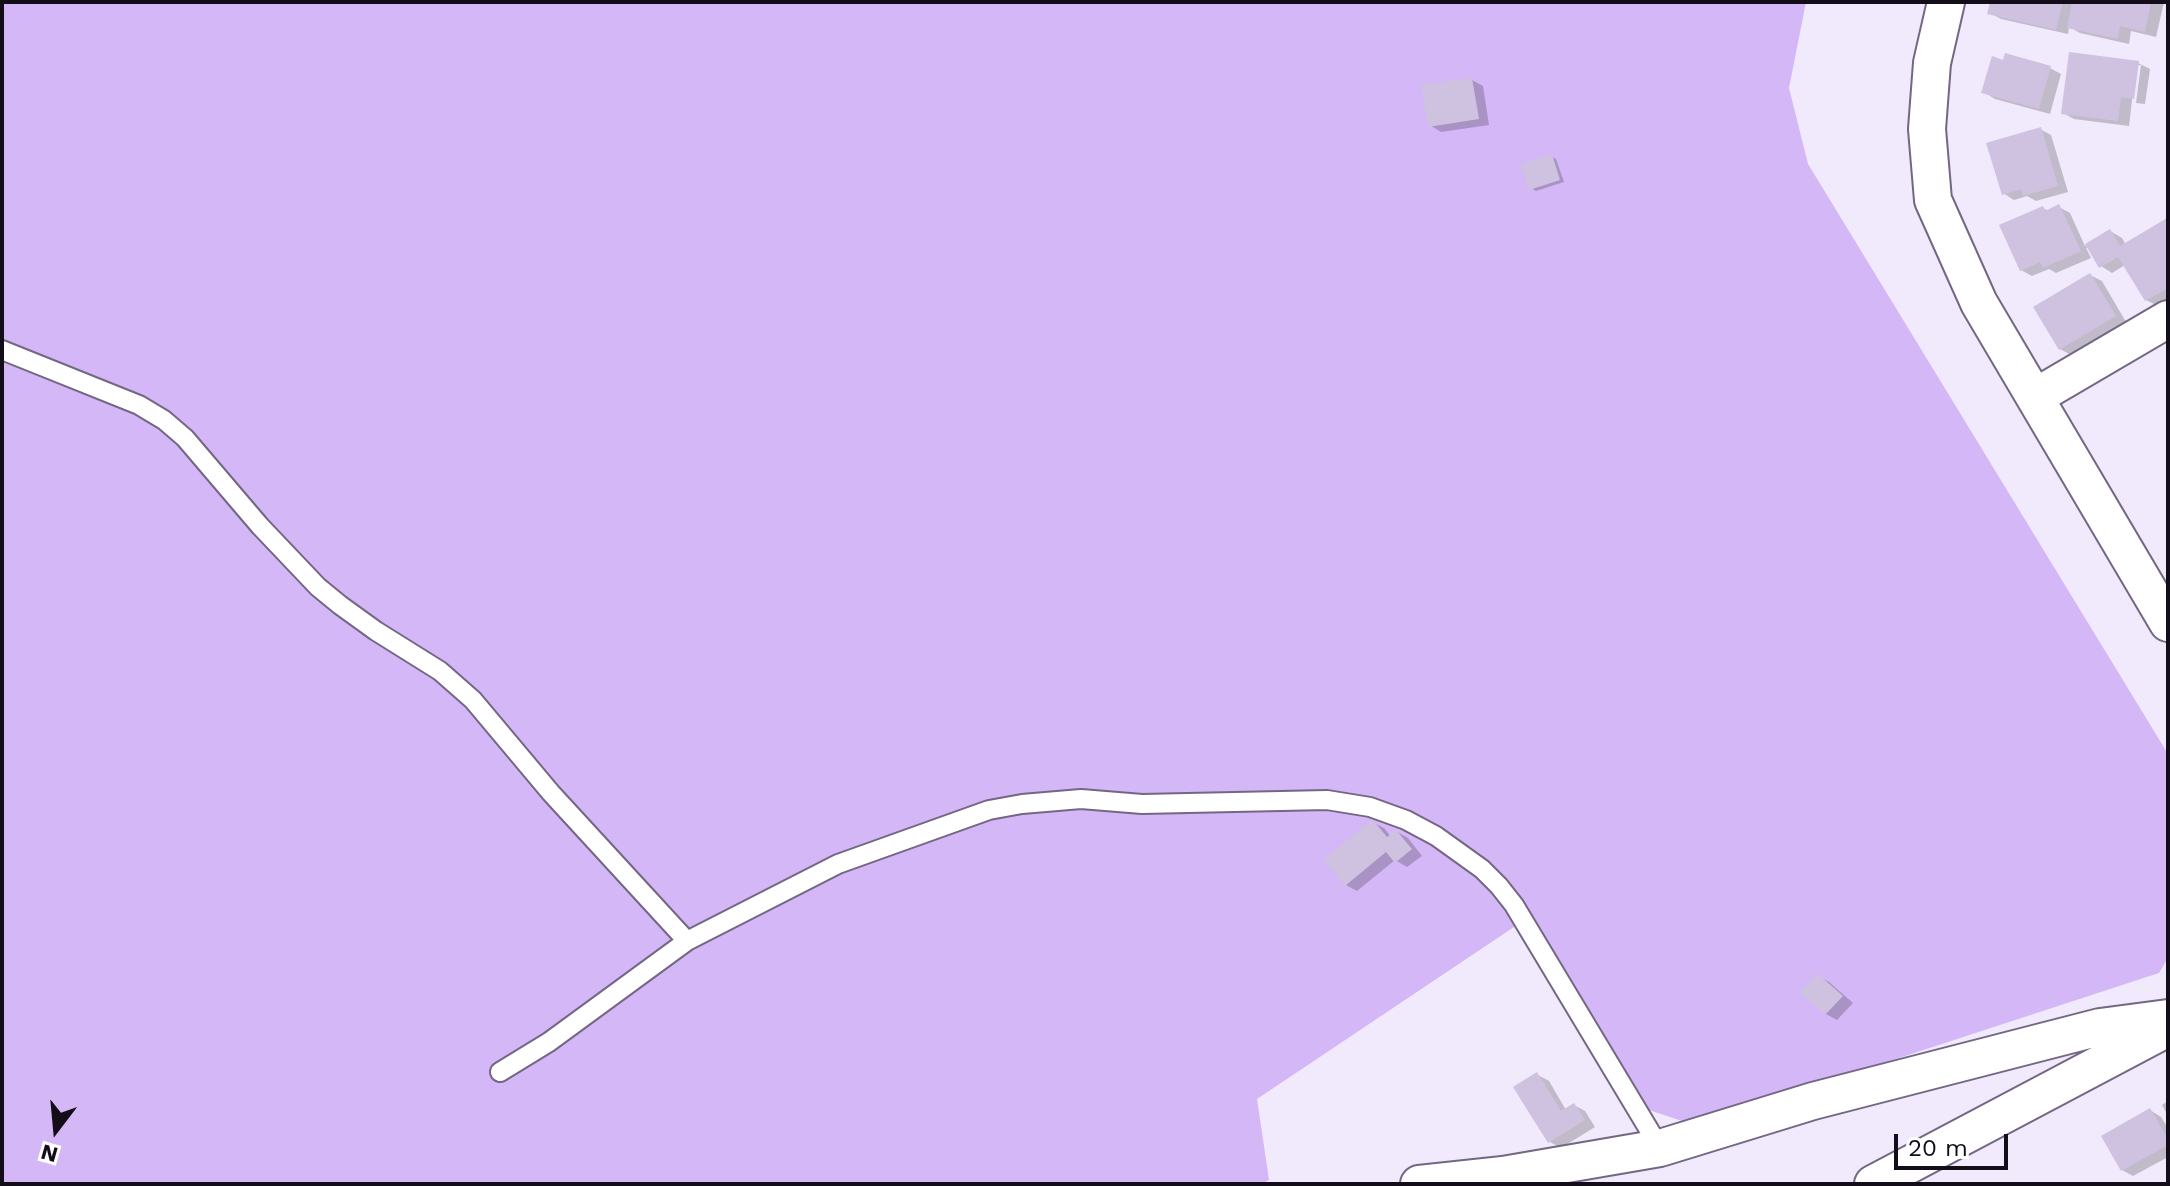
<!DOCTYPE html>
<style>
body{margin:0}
#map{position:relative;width:2170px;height:1186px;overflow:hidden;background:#f1e9fc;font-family:"Work Sans",sans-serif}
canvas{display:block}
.frame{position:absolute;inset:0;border:4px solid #120d18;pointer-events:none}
.north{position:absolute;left:16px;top:1090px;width:80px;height:80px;-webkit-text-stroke:6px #fff;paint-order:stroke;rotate:196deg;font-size:22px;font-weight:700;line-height:32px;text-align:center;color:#120d18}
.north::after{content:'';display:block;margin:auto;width:28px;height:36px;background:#120d18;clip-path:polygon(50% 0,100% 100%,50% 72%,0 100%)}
.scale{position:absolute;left:1894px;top:1134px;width:114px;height:36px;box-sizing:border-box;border:4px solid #120d18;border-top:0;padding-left:10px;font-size:24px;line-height:28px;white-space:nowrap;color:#120d18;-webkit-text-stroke:6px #fff;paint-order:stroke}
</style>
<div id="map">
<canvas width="2170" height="1186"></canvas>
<div class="frame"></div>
<div class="north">N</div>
<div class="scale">20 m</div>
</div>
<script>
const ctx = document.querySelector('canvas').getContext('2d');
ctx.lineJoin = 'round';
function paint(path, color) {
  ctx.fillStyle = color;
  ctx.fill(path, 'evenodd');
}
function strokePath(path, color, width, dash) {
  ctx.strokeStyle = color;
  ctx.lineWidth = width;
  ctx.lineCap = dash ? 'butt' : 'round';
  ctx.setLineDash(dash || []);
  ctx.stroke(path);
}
paint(new Path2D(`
 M2,2H1806L1789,88L1808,164L2168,754V958L2159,973L1694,1125L1649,1110L1523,921L1257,1099L1269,1180L1262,1184H2Z`), '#d4b7f6');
paint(new Path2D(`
 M1992,2H2164L2156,37L2131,31L2129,44L2080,33L2069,27L2068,34L2001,19L1990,13Z
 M2138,63L2150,69L2145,104L2136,103L2141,65H2136L2129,126L2074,119L2063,113Z
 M2050,68L2061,74L2050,114L1995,99L1984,92Z
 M1472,80L1483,86L1489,125L1441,132L1430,125Z
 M2040,129L2051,135L2068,192L2036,201L2027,196L2014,200L2003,193Z
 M1551,156L1556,159L1564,182L1536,191L1531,188Z
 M2059,207L2070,213L2085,246L2110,231L2122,238L2126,245L2168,221V300L2158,306L2146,300L2125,265L2112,273L2101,266L2089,247L2086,248L2091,258L2056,273L2049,269L2032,276L2021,270L2043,208L2048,211Z
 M2090,275L2102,281L2126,322L2071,355L2060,349Z
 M1372,822L1384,828L1391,837L1397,832L1408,838L1422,856L1407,867L1395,860L1357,891L1346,885Z
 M1818,976L1829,982L1853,1003L1837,1020L1826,1014Z
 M1538,1075L1549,1081L1566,1110L1574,1105L1585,1111L1595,1127L1561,1148L1550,1142Z
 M2168,1101V1116L2162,1105Z
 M2150,1110L2161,1117L2168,1128V1157L2133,1176L2122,1170Z`), '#0003');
paint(new Path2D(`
 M1990,2H2063L2056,30L1987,14Z
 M2072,2H2151L2145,32L2120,26L2118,39L2067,28Z
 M2069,52L2139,61L2134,99L2121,97L2118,121L2061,114Z
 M2005,53L2051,66L2039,109L1981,93L1992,56L2003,60Z
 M1472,78L1479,119L1428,127L1421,85Z
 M2041,127L2058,186L2023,196L2021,189L2002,195L1986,143Z
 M1552,154L1560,180L1529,190L1521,164Z
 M2059,204L2081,251L2043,268L2040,262L2020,271L1999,225L2043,206L2045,211Z
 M2167,218L2168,288L2145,301L2118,257L2099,268L2085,244L2110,229L2120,246Z
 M2090,273L2116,316L2059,350L2033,307Z
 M1372,819L1387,837L1396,830L1412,849L1395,863L1386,852L1345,886L1323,860Z
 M1817,973L1843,996L1825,1015L1800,993Z
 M1537,1072L1561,1111L1574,1103L1585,1120L1548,1143L1513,1087Z
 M2150,1108L2168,1139V1145L2121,1171L2101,1136Z`), '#cfc1e0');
const lane = new Path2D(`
 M2,350L139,405L164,420L185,438L260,526L318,587L340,605L376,631L440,671L473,700L551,793L687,941
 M500,1072L549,1042L687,941L838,864L989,810L1022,804L1081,799L1142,804L1327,800L1370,807L1406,820L1436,836L1482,869L1499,886L1514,905L1660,1148`);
const street = new Path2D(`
 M1946,2L1932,63L1927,129L1933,200L1979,303L2168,623
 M2035,397L2168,319
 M1419,1184L1503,1175L1660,1148L1813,1101L2100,1027L2168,1018
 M1873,1184L2168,1028`);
strokePath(lane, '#746783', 22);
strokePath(street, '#746783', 40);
strokePath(lane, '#fff', 18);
strokePath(street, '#fff', 36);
</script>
